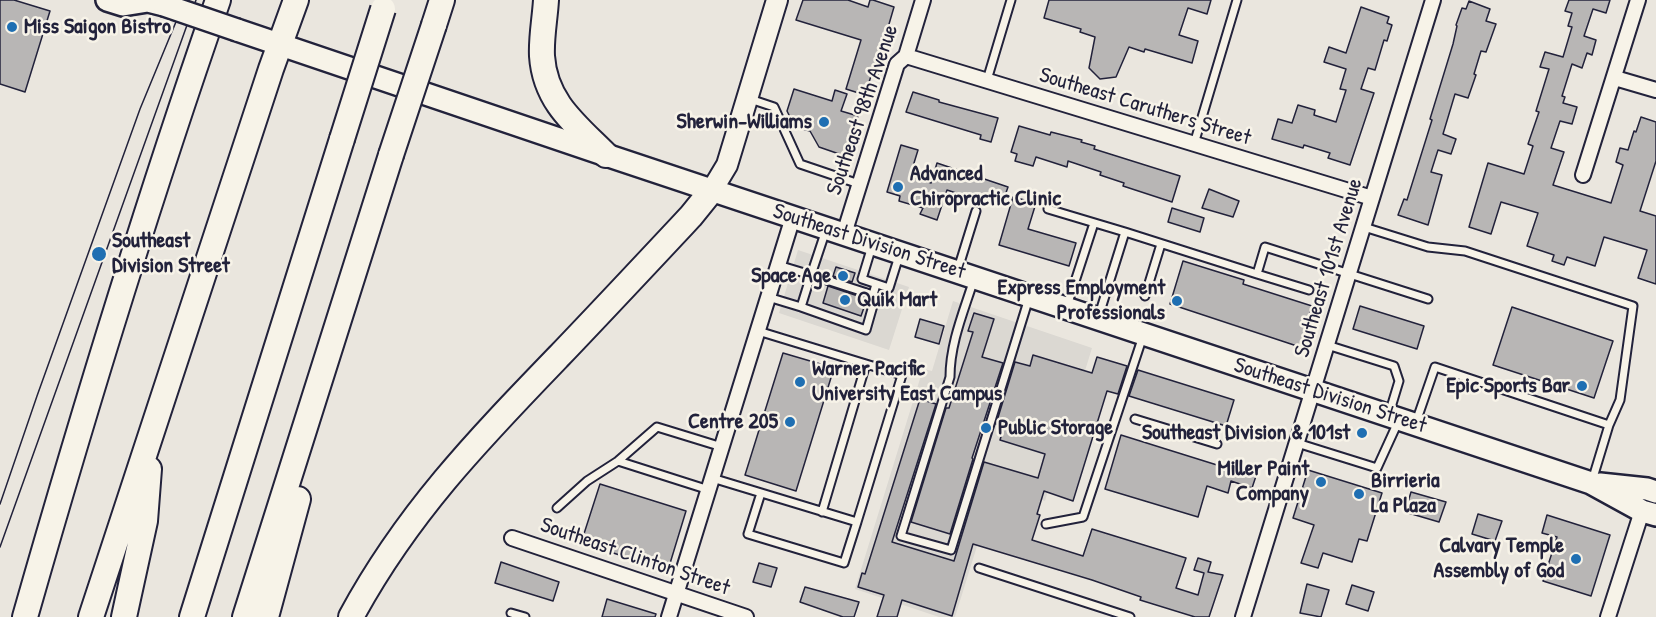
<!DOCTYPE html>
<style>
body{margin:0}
canvas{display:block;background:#eae6de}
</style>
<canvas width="1656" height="617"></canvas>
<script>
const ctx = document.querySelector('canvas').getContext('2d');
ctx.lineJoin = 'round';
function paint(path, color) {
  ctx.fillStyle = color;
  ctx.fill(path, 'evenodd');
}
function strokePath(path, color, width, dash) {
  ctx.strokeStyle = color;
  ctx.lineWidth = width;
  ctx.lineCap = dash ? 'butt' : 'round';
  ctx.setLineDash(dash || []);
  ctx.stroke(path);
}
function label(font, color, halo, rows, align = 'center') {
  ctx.font = font + ' "Patrick Hand",sans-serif';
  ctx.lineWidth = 5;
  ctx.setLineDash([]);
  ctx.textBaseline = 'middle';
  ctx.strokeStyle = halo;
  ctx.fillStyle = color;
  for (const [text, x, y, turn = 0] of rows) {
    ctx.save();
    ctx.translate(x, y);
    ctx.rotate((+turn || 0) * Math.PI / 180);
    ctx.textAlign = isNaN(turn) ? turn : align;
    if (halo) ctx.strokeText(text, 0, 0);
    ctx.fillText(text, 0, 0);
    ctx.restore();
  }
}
paint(new Path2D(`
 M798,250L909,287L889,350L779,313Z
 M953,301L1092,348L1045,501L996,485L955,617H939L855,589L923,369L932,371Z`), '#dbd8d2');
const building = new Path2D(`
 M0,0H14L50,11L25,92L0,84Z
 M803,0H848L868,7L870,0H873L894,7L887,31L891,32L888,44L882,42L875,65L880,66L877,78L871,76L865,95L846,89L861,40L796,20Z
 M1049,0H1211L1207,14L1188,8L1179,35L1198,41L1192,63L1145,49L1144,52L1129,47L1116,77L1100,79L1089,68L1095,37L1080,32L1081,29L1044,18Z
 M1569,0H1610L1606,13L1593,9L1584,36L1596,40L1592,55L1587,53L1582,68L1572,64L1562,96L1565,97L1563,103L1577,107L1572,124L1560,121L1551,148L1564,152L1553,185L1611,203L1623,165L1616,162L1620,148L1628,150L1634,131L1636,132L1641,117L1656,122V161L1640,211L1656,216V284L1638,278L1647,250L1604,237L1595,266L1567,257L1564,265L1552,261L1554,255L1527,246L1538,213L1501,202L1491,234L1469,227L1488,163L1524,174L1533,146L1528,144L1539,112L1536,111L1549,69L1540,67L1545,52L1563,57L1572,27L1568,26L1572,13L1565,11Z
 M1469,1L1490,9L1486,21L1496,24L1486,52L1481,51L1474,74L1476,75L1468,98L1455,94L1443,134L1456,139L1451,154L1438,150L1431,172L1442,175L1428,225L1398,215L1404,199L1407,200L1432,120L1430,119L1453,44L1457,26L1456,25L1462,8L1466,9Z
 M1361,7L1389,17L1387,23L1392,25L1387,41L1384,40L1375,70L1368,68L1361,89L1374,93L1350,165L1328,158L1330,153L1304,145L1303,148L1272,139L1278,119L1292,123L1298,105L1315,110L1314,115L1336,122L1346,90L1340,89L1346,69L1324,62L1329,47L1346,53Z
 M794,89L832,101L835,90L847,94L841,111L858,116L845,156L819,147L810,131L795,127L787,111Z
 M913,92L939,100V102L998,118L991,142L980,139L981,135L906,112Z
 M1019,126L1050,135L1051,132L1082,140L1081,142L1095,146L1094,149L1180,176L1172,202L1123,186L1124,183L1100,175L1101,172L1068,161L1067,167L1036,157L1033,166L1015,161L1017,154L1011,152Z
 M901,145L918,150L910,176L931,183L937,163L1008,187L1002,204L987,199L986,203L947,190L937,220L920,214L923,208L899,201L900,196L887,192Z
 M1209,189L1239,201L1233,217L1202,208Z
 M1013,197L1036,203L1028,229L1076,243L1069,266L999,245Z
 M1172,208L1204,218L1200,232L1168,222Z
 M1183,261L1244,280L1243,284L1312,306L1300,347L1170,304Z
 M836,267L855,273L852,282L833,276Z
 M828,286L867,299L861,316L823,303Z
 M1360,306L1424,326L1417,349L1353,329Z
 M1512,307L1613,341L1594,398L1493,365Z
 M974,313L994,319L982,357L1003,363L972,458L973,459L950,534L911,522L946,408H949L973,332L968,331Z
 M920,319L944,326L939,344L915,337Z
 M783,353L834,368L796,491L745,475Z
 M1033,355L1092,373L1097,357L1127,366L1118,394L1107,391L1073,501L1044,491L1037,514L1040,515L1032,540L1083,556L1092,529L1186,558L1176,588L1198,595L1204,573L1194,570L1198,558L1211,562L1208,572L1223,575L1209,617H1195L1140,600L1141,597L1092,580L973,544L952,616L902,600L897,617H877L884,595L858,587L862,573L865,574L920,399L936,404L892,542L954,561L984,462L1038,478L1045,454L1000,440L1004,427L996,424L1015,362L1030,366Z
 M1138,370L1234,400L1226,426L1129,396Z
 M1121,435L1233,470L1235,463L1258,470L1252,488L1231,481L1228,493L1207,486L1198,517L1105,489Z
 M1308,470L1382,493L1367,541L1359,539L1352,562L1323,553L1318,568L1301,563L1314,525L1293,518Z
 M600,484L686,511L668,570L581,543Z
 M1411,492L1446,502L1439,522L1405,512Z
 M1478,514L1502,521L1495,541L1472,534Z
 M1547,515L1610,535L1591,596L1543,581L1557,537L1542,533Z
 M501,562L559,582L553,601L495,583Z
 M759,563L777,568L771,587L753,582Z
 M1307,584L1329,590L1321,617L1300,613Z
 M1352,585L1374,592L1368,611L1346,604Z
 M805,587L859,602L854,617H843L800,602Z
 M607,599L656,614L655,617H602Z`);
paint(building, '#b8b6b5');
strokePath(building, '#22223b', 1.5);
const lane = new Path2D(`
 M987,80L1011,0
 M750,99L774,107L800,164L859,184
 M1194,144L1237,0
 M1048,209L1125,232
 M1364,227L1428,247L1465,251L1633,306L1620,400L1609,425
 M826,230L811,275L873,295L876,284
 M872,246L862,279L889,288L899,256
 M958,269L976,211
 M1257,274L1309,290
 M974,279C964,311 950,343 950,377L901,536L951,550L1029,298
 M1145,296L1161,244
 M768,297L801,307L811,275L778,265
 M1067,306L1094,223
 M801,307L866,330L874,302L873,295
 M1099,315L1125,232L1257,274L1265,247L1428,299
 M1327,345L1394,366L1399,381L1389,414
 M1135,419L1217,444
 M1416,422L1435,367L1609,425L1592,481
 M1297,443L1377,468L1398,422
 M618,461L709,490
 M712,478L857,522L902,375L758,331
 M761,493L748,534L844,563L857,522
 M557,508L587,481L618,461L657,427L722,447
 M822,512L866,364
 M1046,524L1083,517L1143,336
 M979,568L1130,617
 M511,613L525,617`);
const street = new Path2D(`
 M906,56L1372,198
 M1615,78L1656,90
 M1583,175L1638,0
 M844,234L897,64L906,56L923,0
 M512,538L746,617
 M669,617L793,217
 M1243,617L1433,0
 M1608,617L1642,511`);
const secondary = new Path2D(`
 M712,190L727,165L777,0`);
const primary = new Path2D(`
 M107,0L123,5L148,1L164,5
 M237,30L606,155L1591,483L1642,511L1656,515
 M1600,484L1647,489L1656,492`);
const highway = new Path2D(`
 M546,0C545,18 541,38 542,56C545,102 576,125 606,155
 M434,25L442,0
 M25,617C84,410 147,204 218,0
 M91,617L271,69L296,0
 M124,617L145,521L149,469
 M192,617L342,139
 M245,617C293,463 343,309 391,155
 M266,617L298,499
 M351,617C407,513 479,439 560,355C604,309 647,263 691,216L712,190`);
strokePath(lane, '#22223b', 11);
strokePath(street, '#22223b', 18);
strokePath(secondary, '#22223b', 24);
strokePath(primary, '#22223b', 26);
strokePath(highway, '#22223b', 28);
strokePath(lane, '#f7f3e8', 7);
strokePath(street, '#f7f3e8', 14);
strokePath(secondary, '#f7f3e8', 20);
strokePath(primary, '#f7f3e8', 21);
strokePath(highway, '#f7f3e8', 24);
strokePath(new Path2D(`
 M0,504L37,396L140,109L185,0
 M0,547L196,0`), '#22223b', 1.5);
const primaryBridge = new Path2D(`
 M164,5L237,30`);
const highwayBridge = new Path2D(`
 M342,139L383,9
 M391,155L434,25`);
strokePath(primaryBridge, '#22223b', 26, []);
strokePath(highwayBridge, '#22223b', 28, []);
strokePath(primaryBridge, '#f7f3e8', 21);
strokePath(highwayBridge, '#f7f3e8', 24);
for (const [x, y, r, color] of [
 [12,27,6,"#1f6fb2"],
 [824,122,6,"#1f6fb2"],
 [898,187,6,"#1f6fb2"],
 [99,254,8,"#1f6fb2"],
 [843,276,6,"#1f6fb2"],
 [845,300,6,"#1f6fb2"],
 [1177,301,6,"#1f6fb2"],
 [800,382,6,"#1f6fb2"],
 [1582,386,6,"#1f6fb2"],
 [790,422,6,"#1f6fb2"],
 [986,428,6,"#1f6fb2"],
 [1362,433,6,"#1f6fb2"],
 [1321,482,6,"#1f6fb2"],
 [1359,494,6,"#1f6fb2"],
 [1576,559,6,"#1f6fb2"]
]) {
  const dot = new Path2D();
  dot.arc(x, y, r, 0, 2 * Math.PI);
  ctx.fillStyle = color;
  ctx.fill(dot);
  strokePath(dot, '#f7f3e8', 2);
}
label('bold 22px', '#22223b', '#f7f3e8', [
 ["Miss Saigon Bistro",24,27,"left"],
 ["Sherwin-Williams",812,122],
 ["Advanced",910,174,"left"],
 ["Chiropractic Clinic",910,199,"left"],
 ["Southeast",112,241,"left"],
 ["Division Street",112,266,"left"],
 ["Space Age",831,276],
 ["Express Employment",1165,288],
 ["Professionals",1165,313],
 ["Quik Mart",857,300,"left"],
 ["Warner Pacific",812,369,"left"],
 ["University East Campus",812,394,"left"],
 ["Epic Sports Bar",1570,386],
 ["Centre 205",778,422],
 ["Public Storage",998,428,"left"],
 ["Southeast Division & 101st",1350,433],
 ["Miller Paint",1309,469],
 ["Company",1309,494],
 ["Birrieria",1371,481,"left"],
 ["La Plaza",1371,506,"left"],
 ["Calvary Temple",1564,546],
 ["Assembly of God",1564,571]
], 'right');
label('22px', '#22223b', '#f7f3e8', [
 ["Southeast Caruthers Street",1145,107,17],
 ["Southeast 98th Avenue",863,110,-71],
 ["Southeast Division Street",869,242,18],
 ["Southeast 101st Avenue",1329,268,-73],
 ["Southeast Division Street",1330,396,18],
 ["Southeast Clinton Street",635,557,19]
]);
</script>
